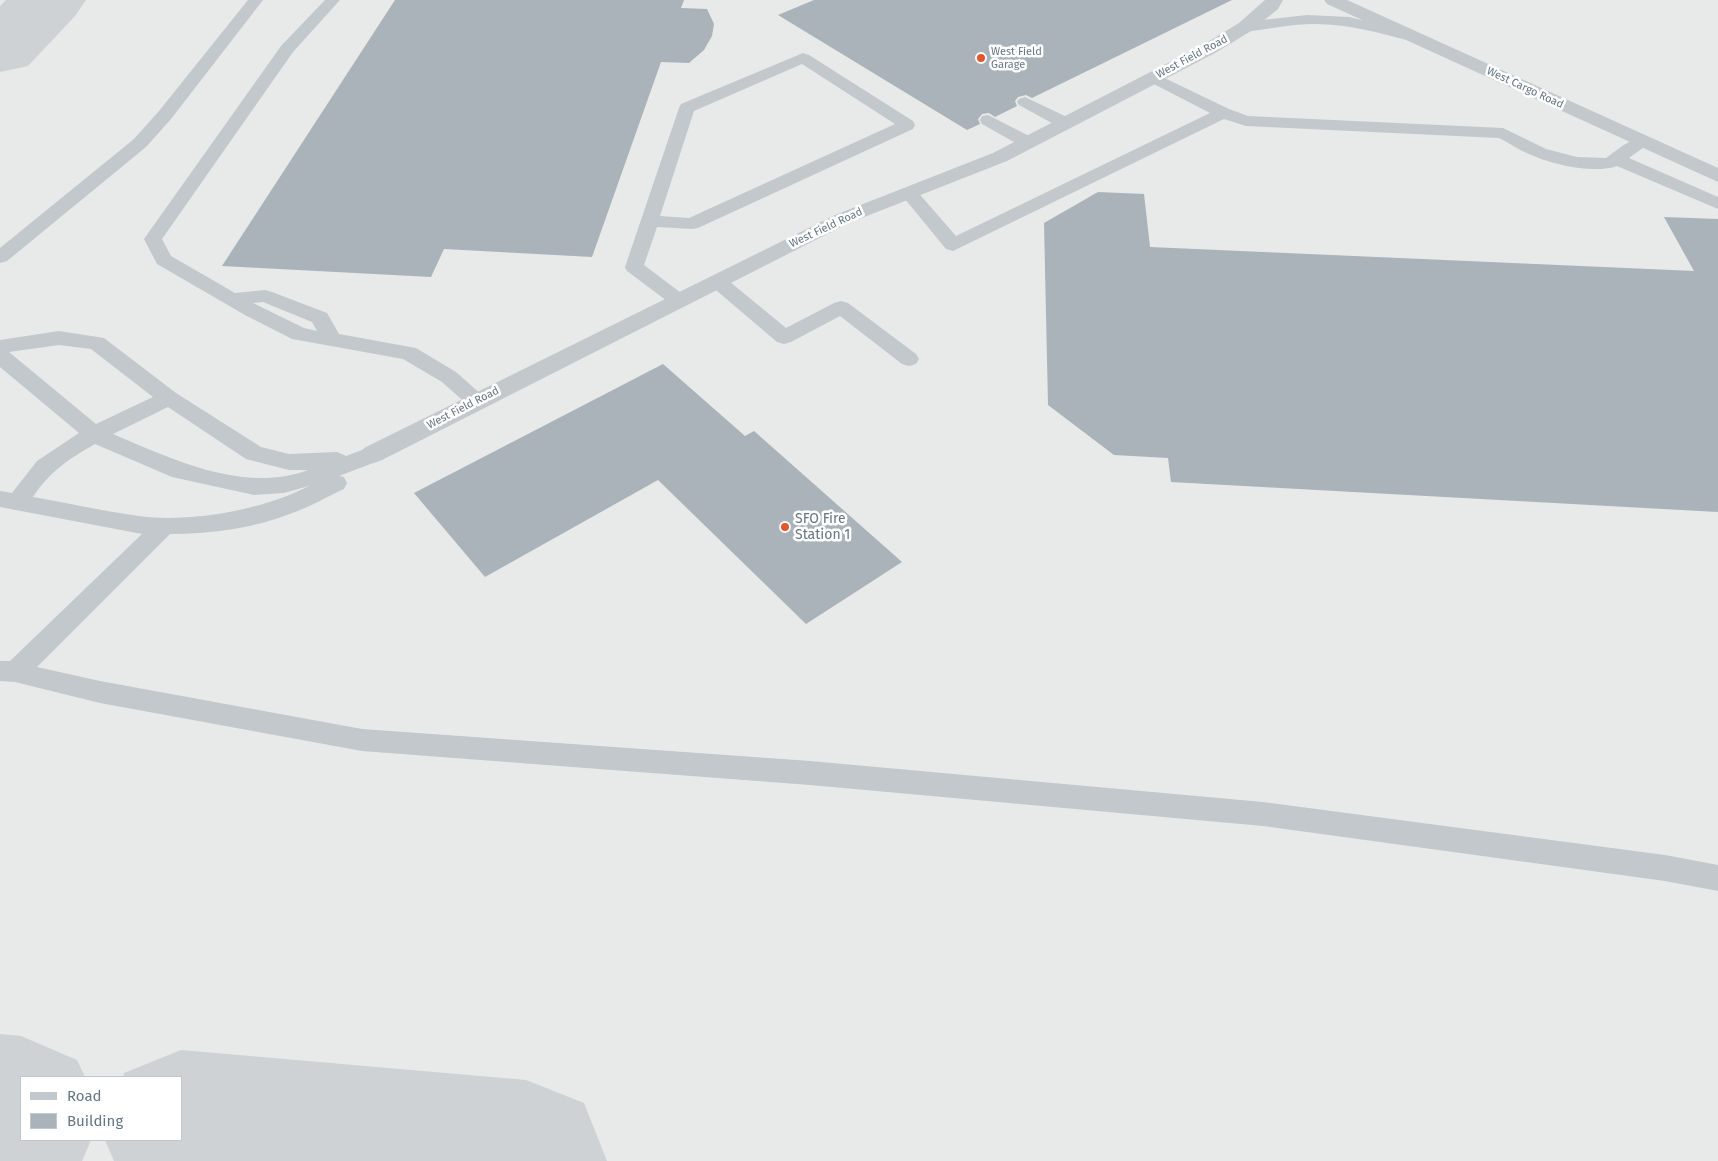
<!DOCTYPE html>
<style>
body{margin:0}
#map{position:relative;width:1718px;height:1161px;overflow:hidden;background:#fafaf8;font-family:"Fira Sans",sans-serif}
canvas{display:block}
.legend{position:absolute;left:20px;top:1076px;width:162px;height:65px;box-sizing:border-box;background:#fff;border:1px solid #c1c8cd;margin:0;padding:6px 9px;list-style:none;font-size:15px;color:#657683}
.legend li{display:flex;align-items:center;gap:10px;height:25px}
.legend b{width:25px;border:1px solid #c1c8cd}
</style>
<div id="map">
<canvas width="1718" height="1161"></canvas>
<ul class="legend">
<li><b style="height:6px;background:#c3c8cc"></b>Road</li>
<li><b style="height:14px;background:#aab3b9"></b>Building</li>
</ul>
</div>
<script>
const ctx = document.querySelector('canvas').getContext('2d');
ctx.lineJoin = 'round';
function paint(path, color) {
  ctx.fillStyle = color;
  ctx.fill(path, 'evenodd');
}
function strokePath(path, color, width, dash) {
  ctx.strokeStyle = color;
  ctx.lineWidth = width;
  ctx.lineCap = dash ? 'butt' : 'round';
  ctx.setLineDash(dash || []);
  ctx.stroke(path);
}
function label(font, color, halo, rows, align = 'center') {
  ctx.font = font + ' "Fira Sans",sans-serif';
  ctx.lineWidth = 5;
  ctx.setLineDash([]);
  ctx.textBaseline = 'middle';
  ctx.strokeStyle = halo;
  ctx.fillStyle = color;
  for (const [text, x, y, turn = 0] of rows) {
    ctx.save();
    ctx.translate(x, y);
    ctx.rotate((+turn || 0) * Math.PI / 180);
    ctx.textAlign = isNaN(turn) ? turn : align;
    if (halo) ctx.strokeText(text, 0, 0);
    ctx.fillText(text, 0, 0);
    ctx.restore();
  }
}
paint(new Path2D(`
 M0,0H1718V1161H0ZM21,1077H181V1140H21Z`), '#e8e9e9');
paint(new Path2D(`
 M6,0H86L75,16L28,66L0,72V6Z
 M0,1034L21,1036L77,1060L85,1077H21V1140H91L82,1161H0Z
 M181,1050L526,1080L584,1103L607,1161H114L105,1140H181V1077H123L124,1073Z`), '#ced2d4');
paint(new Path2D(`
 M395,0H684L681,8L707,9L714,24L712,36L704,50L689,63L661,62L592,257L444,249L431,277L222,266Z
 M814,0H1232L1032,98L1026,95L1018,97L1015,101L1017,106L995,117L989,113L982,114L978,119L980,124L967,130L778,15Z
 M1098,192L1144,194L1150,247L1694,271L1664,217L1718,219V512L1171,482L1168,458L1114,455L1048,405L1044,223Z
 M663,364L745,436L754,431L902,562L806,624L658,480L485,577L414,493Z`), '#aab3b9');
paint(new Path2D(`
 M248,0H263L171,119L146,147L7,261L0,263V248L134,139L159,111Z
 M325,0H340L293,52L162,239L171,256L235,293L265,290L272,292L327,313L339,334L416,348L456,372L483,396L487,401L483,406L476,408L469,406L442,382L403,359L292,339L245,315L157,264L144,239L281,46ZM263,302L312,322L317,331L304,328L253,303Z
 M1307,15L1349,17L1416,33L1419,36L1416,39L1411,41C1379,33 1348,24 1315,24C1291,24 1268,29 1245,32L1240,30L1237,27L1240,24L1245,22Z
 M803,53L809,55L913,121L915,125L913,129L698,228L692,229L657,227L644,265L685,296L688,300L685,304L678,306L671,304L627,271L625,267L679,108L681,104ZM802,64L895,124L689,218L660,216L694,111Z
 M1154,73L1229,109L1248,116L1503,128L1546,149L1577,157L1606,158C1618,150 1633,135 1648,138L1651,142L1629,158L1718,197V209L1617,166C1596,174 1554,165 1534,156C1522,152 1511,144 1499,138L1246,126L1224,119L953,251L946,249L900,193L903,189L909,188L915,189L956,236L1210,113L1148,81L1146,78L1148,75Z
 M1025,97L1071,119L1073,123L1071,127H1059L1019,105L1017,102L1019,99Z
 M988,115L1033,138L1036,142L1033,146L1027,147L1021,146L982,124L980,120L982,116Z
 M717,275L724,277L786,328L834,303L841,301L848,303L916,354L919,359L916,364L909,366L902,364L840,316L791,342L784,344L777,342L710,285L707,281L710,277Z
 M59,331L104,338L176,393L261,447L289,454L337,452L346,456L373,446L381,448L384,454L381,460L339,476L344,477L347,483L344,489C328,496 312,506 295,512C256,528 212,534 170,534L37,667L100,681L362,729L810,761L1263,802L1665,855L1718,865V891L1665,881L1263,826L810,785L362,751L100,703L15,682L0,681V661H10L142,534L0,507V491L12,493L37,461L79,433L0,367V340ZM59,345L91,349L153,397L96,424L9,352ZM168,407L246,459L289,470H308C244,494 172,459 113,434ZM95,444L172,477L254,495L284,493L309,486C263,510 191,523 138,516C103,511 68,503 33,497C49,472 70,458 95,444Z`), '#c3c8cc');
paint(new Path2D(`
 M1265,0H1283L1278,9L1251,31L1215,53L1007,161L849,223L382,460L373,463L364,460L360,454L364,448L835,215L993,153L1203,45L1239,23Z
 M1324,0H1347L1718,168V182L1327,4Z`), '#c3c8cc');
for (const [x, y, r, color] of [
 [981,58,5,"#e4572e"],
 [785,527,5,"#e4572e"]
]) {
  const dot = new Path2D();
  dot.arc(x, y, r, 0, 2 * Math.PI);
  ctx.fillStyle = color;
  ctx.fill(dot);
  strokePath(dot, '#fff', 2);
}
label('11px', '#657683', '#fff', [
 ["West Field",991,52],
 ["Garage",991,65]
], 'left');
label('11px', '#657683', '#fff', [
 ["West Field Road",1192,57,-28],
 ["West Cargo Road",1525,88,25],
 ["West Field Road",826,228,-25],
 ["West Field Road",463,408,-27]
]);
label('14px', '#657683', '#fff', [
 ["SFO Fire",795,519],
 ["Station 1",795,535]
], 'left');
</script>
